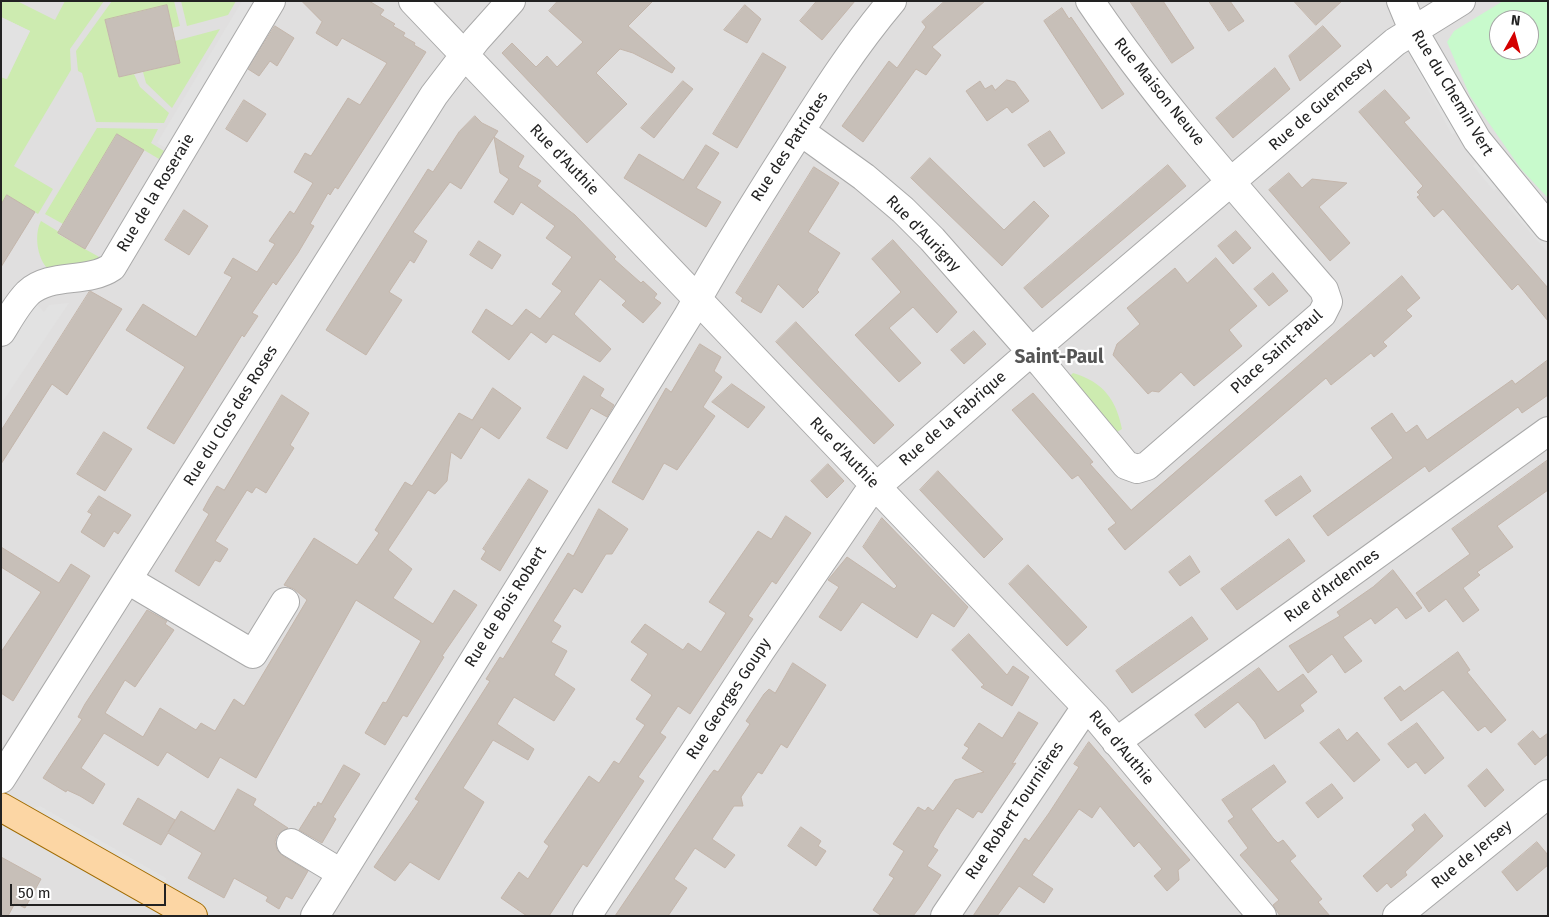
<!DOCTYPE html>
<meta charset="utf-8">
<style>
body{margin:0}
#map{position:relative;width:1549px;height:917px;overflow:hidden;background:#f2efe9;font-family:"Fira Sans",sans-serif}
canvas{display:block}
.frame{position:absolute;inset:0;border:2px solid #222;pointer-events:none}
.north{position:absolute;left:1489px;top:10px;width:50px;height:50px;box-sizing:border-box;background:#fff;border:1px solid #a7a7a7;border-radius:50%;rotate:7deg;font-size:14px;font-weight:700;line-height:20px;text-align:center;color:#222}
.north::after{content:'';display:block;margin:auto;width:18px;height:22px;background:#d40000;clip-path:polygon(50% 0,100% 100%,50% 72%,0 100%)}
.scale{position:absolute;left:10px;top:884px;width:156px;height:22px;box-sizing:border-box;border:2px solid #222;border-top:0;padding-left:6px;font-size:15px;line-height:18px;white-space:nowrap;color:#222;-webkit-text-stroke:4px #fff;paint-order:stroke}
</style>
<div id="map">
<canvas width="1549" height="917"></canvas>
<div class="frame"></div>
<div class="north">N</div>
<div class="scale">50 m</div>
</div>
<script>
const ctx = document.querySelector('canvas').getContext('2d');
ctx.lineJoin = 'round';
function paint(path, color) {
  ctx.fillStyle = color;
  ctx.fill(path, 'evenodd');
}
function strokePath(path, color, width, dash) {
  ctx.strokeStyle = color;
  ctx.lineWidth = width;
  ctx.lineCap = dash ? 'butt' : 'round';
  ctx.setLineDash(dash || []);
  ctx.stroke(path);
}
function label(font, color, halo, rows, align = 'center') {
  ctx.font = font + ' "Fira Sans",sans-serif';
  ctx.lineWidth = 4.5;
  ctx.setLineDash([]);
  ctx.textBaseline = 'middle';
  ctx.strokeStyle = halo;
  ctx.fillStyle = color;
  for (const [text, x, y, turn = 0] of rows) {
    ctx.save();
    ctx.translate(x, y);
    ctx.rotate((+turn || 0) * Math.PI / 180);
    ctx.textAlign = isNaN(turn) ? turn : align;
    if (halo) ctx.strokeText(text, 0, 0);
    ctx.fillText(text, 0, 0);
    ctx.restore();
  }
}
paint(new Path2D(`
 M1,1H1548V916H1ZM1499,20H1529V50H1499Z`), '#e0dfdf');
paint(new Path2D(`
 M1,1H17L55,20L65,1H104L70,49L71,70L14,166L53,189L38,214L7,195L1,205V77L6,79L30,31L1,17Z
 M112,1H174L180,26L172,28L167,6L105,21L119,77L134,74L140,87L169,113L164,123L96,122L82,73L78,71L76,51Z
 M181,1H236L228,15L187,26Z
 M220,29L172,108L146,83L143,72L180,63L175,41Z
 M97,128L158,129L151,143L164,151L159,159L117,134L63,224L45,214Z
 M41,221L59,232L58,234L101,258L98,262L47,268C37,257 34,234 41,221Z
 M1073,373C1103,382 1116,399 1122,429L1117,432L1070,376Z`), '#cdebb0');
paint(new Path2D(`
 M1503,1H1548V198L1521,169L1470,96L1447,42L1454,31ZM1499,20H1529V50H1499Z`), '#c8facc');
paint(new Path2D(`
 M242,1H261L171,151L157,143Z
 M1,17L30,31L7,79L1,77Z
 M1419,61L1457,132L1452,135L1414,64Z
 M1477,162L1498,187L1494,191L1473,166Z
 M1512,203L1548,245V253L1508,207Z
 M33,300L44,312L49,305L69,303L1,404V350Z
 M40,806L166,878L165,888L27,810Z`), '#e2e2e2');
const building = new Path2D(`
 M302,1H369L384,10L380,15L395,24L393,26L405,33L403,36L415,43L414,45L426,52L338,189L335,187L330,195L328,193L310,224L314,226L298,253L276,285L273,282L252,313L258,316L244,337L242,335L174,444L147,428L185,367L126,330L143,304L196,337L232,277L224,273L233,258L257,272L275,244L269,241L290,211L294,214L313,183L294,172L305,153L311,156L348,98L360,105L387,63L342,38L337,46L316,33L322,22Z
 M558,1H653L628,26L675,68L672,73L633,53L620,49L596,73L627,104L587,143L502,53L512,43L536,67L547,56L557,67L583,42L549,11Z
 M817,1H855L822,40L800,21Z
 M945,1H985L932,47L941,55L926,75L916,69L863,142L842,126L889,61L897,68L926,27L922,22Z
 M1130,1H1163L1194,48L1172,63Z
 M1209,1H1230L1244,21L1229,31Z
 M1294,1H1342L1316,25Z
 M167,5L180,63L119,77L105,20Z
 M745,5L761,19L747,43L724,30Z
 M1062,8L1069,19L1071,17L1124,94L1102,109L1044,21Z
 M275,26L294,38L277,66L270,61L259,76L248,69Z
 M1323,26L1341,46L1300,81L1289,56Z
 M763,53L786,67L737,148L713,134Z
 M1275,68L1290,89L1233,138L1216,118Z
 M1007,80L1015,82L1029,101L1012,113L1007,107L987,121L966,91L980,81L985,89L992,85L995,90Z
 M683,81L693,89L654,138L641,128Z
 M1385,90L1410,118L1404,122L1548,288V321L1518,284L1512,290L1443,209L1434,217L1417,197L1420,195L1417,192L1423,186L1359,112Z
 M244,100L266,114L247,142L226,129Z
 M475,116L482,123L498,131L494,137L524,156L518,167L541,181L537,186L575,215L616,257L614,259L641,283L643,281L657,294L654,298L661,303L643,323L622,305L626,301L600,279L574,314L611,349L600,362L553,334L546,343L531,332L509,360L472,332L486,309L512,326L526,309L540,319L562,291L552,284L572,257L546,238L555,226L521,202L513,215L494,202L509,179L500,173L494,137L461,189L450,182L413,232L427,241L414,263L410,260L389,292L402,300L366,355L326,330L428,169L433,172L459,132Z
 M1050,131L1065,153L1044,167L1028,145Z
 M117,134L144,150L85,249L58,233Z
 M706,145L719,153L696,188L721,202L706,227L624,178L639,154L683,180Z
 M930,158L1004,230L1034,201L1049,216L1002,266L911,178Z
 M1168,165L1186,186L1042,308L1024,288Z
 M814,167L839,183L808,232L840,253L817,290L819,292L803,308L778,284L761,313L741,301L743,298L736,293Z
 M1289,173L1302,188L1312,179L1347,183L1319,207L1350,243L1330,261L1269,190Z
 M7,195L35,212L1,267V205Z
 M184,210L208,226L189,255L165,240Z
 M1236,231L1251,248L1233,264L1218,246Z
 M893,240L957,312L937,333L913,307L889,328L921,363L899,382L855,335L901,292L872,259Z
 M479,241L501,255L492,269L470,255Z
 M1216,258L1257,306L1229,330L1242,346L1194,386L1181,372L1159,392L1152,391L1148,394L1113,355L1117,344L1140,324L1127,308L1175,268L1187,283Z
 M1273,273L1288,291L1269,306L1254,289Z
 M1402,276L1420,298L1406,310L1412,316L1383,342L1387,346L1374,357L1371,353L1331,385L1326,378L1125,550L1108,529L1116,523L1078,475L1072,479L1012,410L1033,393L1093,462L1090,464L1131,510Z
 M90,291L122,309L67,395L52,384L1,464V431Z
 M796,322L894,425L874,444L776,342Z
 M974,331L986,344L964,364L951,350Z
 M700,344L721,357L714,371L722,377L703,407L715,416L677,470L664,463L643,500L612,482L666,388L671,392Z
 M1548,360V395L1522,413L1518,407L1429,472L1425,466L1328,536L1313,516L1393,458L1371,428L1392,413L1406,433L1417,425L1427,440L1512,380L1515,384Z
 M584,376L604,389L600,396L614,405L607,417L591,408L567,449L547,438Z
 M732,384L765,407L748,428L712,402Z
 M493,388L521,408L499,439L481,427L461,459L451,452L447,481L435,494L428,490L388,550L412,569L393,598L433,624L454,590L477,605L442,656L444,657L407,717L403,715L385,745L365,733L383,702L386,703L421,641L356,600L256,778L220,757L208,778L167,752L158,766L104,733L81,768L105,784L93,804L80,796L67,790L66,792L43,778L82,719L78,717L85,704L147,610L167,621L165,624L174,630L135,687L125,680L105,713L143,737L160,708L196,730L201,723L215,731L234,699L244,706L307,600L294,589L284,585L314,538L357,565L379,533L375,530L405,482L412,486L459,413L472,420Z
 M282,395L309,413L290,445L294,448L266,493L256,487L252,493L247,490L215,541L228,549L220,562L215,560L199,586L175,571L209,514L203,510L209,499L217,486L224,490Z
 M104,432L132,449L105,491L77,474Z
 M1548,460V490L1497,526L1513,547L1477,572L1480,575L1463,588L1479,610L1463,622L1446,599L1429,612L1416,593L1470,554L1452,529Z
 M828,464L844,481L827,498L811,481Z
 M938,471L1003,539L984,558L920,490Z
 M1301,476L1311,491L1276,516L1265,501Z
 M529,479L548,491L500,571L481,559L486,551L483,549Z
 M99,496L131,515L118,534L114,531L104,547L81,532L92,514L88,512Z
 M599,509L628,529L612,554H606L582,593L574,588L553,621L561,626L551,642L567,651L554,675L575,689L554,721L514,697L497,724L534,749L528,760L493,740L463,788L484,802L439,880L410,862L395,881L374,867L419,801L415,799L490,681L486,679L500,657L503,659L568,553L573,556Z
 M786,516L811,533L776,584L772,581L748,616L753,619L690,714L678,706L660,733L666,737L638,777L644,781L587,867L583,864L549,916H527L501,898L519,872L528,879L549,846L544,842L589,776L599,783L614,761L619,764L645,725L636,719L652,695L631,680L648,654L631,642L645,624L683,650L688,643L701,652L726,613L709,602L758,531L771,539Z
 M882,518L968,607L954,627L932,613L917,638L862,602L841,631L819,617L839,587L828,580L847,557L894,589L897,586L863,547Z
 M1289,539L1305,561L1237,610L1221,589Z
 M1,547L59,583L71,564L90,576L13,701L1,693V652L41,592L1,567Z
 M1190,556L1200,572L1180,586L1169,572Z
 M1028,565L1087,627L1067,646L1009,584Z
 M1393,570L1422,608L1406,619L1397,607L1375,624L1371,618L1343,637L1362,661L1345,673L1332,654L1308,673L1289,646L1340,616L1337,612L1373,587Z
 M1192,617L1208,639L1132,693L1116,671Z
 M969,634L1007,675L1013,666L1029,677L1012,706L981,687L984,685L952,650Z
 M1458,652L1470,670L1467,672L1506,720L1491,733L1485,726L1478,731L1443,690L1401,721L1384,698L1400,686L1404,691Z
 M793,663L826,685L787,748L781,744L762,774L758,772L741,797L743,806H734L712,839L735,855L725,868L695,848L674,879L687,888L668,916H615L710,775L714,770L718,772L750,724L746,721L764,694L769,689L775,693Z
 M1259,668L1278,692L1303,674L1317,692L1300,705L1304,711L1265,739L1255,722L1238,702L1205,728L1195,715Z
 M1019,712L1038,723L1012,764L1016,763L982,813L978,811L973,818L957,808L940,834L933,847L938,850L927,866L941,875L920,907L913,916H882L873,910L894,878L889,875L904,851L893,844L918,807L925,811L928,807L933,811L955,780L984,772L962,758L969,748L964,745L979,723L1002,738Z
 M1417,723L1444,758L1425,774L1416,762L1408,768L1388,744Z
 M1339,729L1347,741L1357,732L1380,760L1354,782L1320,743Z
 M1533,731L1540,739L1548,733V754L1535,765L1518,744Z
 M1089,742L1190,860L1178,870L1179,880L1167,891L1154,876L1162,869L1139,842L1134,847L1100,806L1092,818L1079,809L1032,875L1053,889L1044,903L1019,886L997,916H973L1025,838L1029,841L1049,813L1079,767L1074,764Z
 M344,765L360,774L333,817L336,819L322,843L299,830L314,806L316,807L318,802L321,804Z
 M1274,765L1286,782L1251,809L1273,838L1278,843L1283,840L1296,856L1290,861L1322,899L1318,902L1330,916H1280L1273,905L1279,900L1240,855L1248,848L1228,821L1234,817L1222,800Z
 M1487,769L1504,790L1485,807L1468,786Z
 M1332,784L1343,798L1318,818L1306,803Z
 M238,789L256,799L253,805L288,828L277,835L275,842L277,850L283,856L308,871L292,899L286,896L279,909L266,901L268,897L234,878L224,898L188,878L202,853L168,833L161,845L123,824L138,798L175,820L168,832L181,811L214,831Z
 M1425,814L1443,836L1405,872L1407,875L1391,888L1387,883L1377,892L1363,876L1415,830L1412,825Z
 M801,827L821,841L818,846L826,851L816,866L788,846Z
 M1537,842L1548,855V865L1517,891L1502,872Z
 M1,857L41,879L25,908L15,903L8,916H1Z`);
paint(building, '#c7bfb8');
strokePath(building, '#c4b6ab', 1);
const minor = new Path2D(`
 M413,1L1096,717L1262,916
 M1401,1L1413,30L1477,140L1548,227
 M800,131L864,177L903,210L932,239L1043,365L1126,465L1137,469L1147,466L1322,314L1328,302L1324,290C1244,197 1159,103 1090,1
 M1,332C9,319 17,304 28,293C51,272 87,284 112,267L271,1
 M128,580L253,654L285,602
 M1116,742L1548,431
 M1,779L434,95L476,40L511,1
 M291,843L341,873
 M315,916L688,316C720,257 756,201 792,144C823,95 854,46 892,1
 M587,916L761,650L867,495L1017,364L1395,42L1461,1
 M945,916L1086,707
 M1397,916L1548,794`);
const major = new Path2D(`
 M1,807L193,916`);
strokePath(minor, '#a9a9a9', 30);
strokePath(major, '#a06b00', 30);
strokePath(minor, '#fff', 28);
strokePath(major, '#fcd6a4', 28);
label('16px', '#222', '#fff', [
 ["Rue Maison Neuve",1159,92,51],
 ["Rue du Chemin Vert",1452,93,59],
 ["Rue de Guernesey",1321,105,-41],
 ["Rue des Patriotes",790,147,-57],
 ["Rue d'Authie",564,160,46],
 ["Rue de la Roseraie",156,193,-59],
 ["Rue d'Aurigny",923,234,46],
 ["Place Saint-Paul",1277,352,-42],
 ["Rue du Clos des Roses",231,416,-58],
 ["Rue de la Fabrique",953,419,-41],
 ["Rue d'Authie",844,453,46],
 ["Rue d'Ardennes",1332,586,-36],
 ["Rue de Bois Robert",506,607,-58],
 ["Rue Georges Goupy",729,699,-57],
 ["Rue d'Authie",1121,748,50],
 ["Rue Robert Tournières",1015,811,-56],
 ["Rue de Jersey",1472,855,-39]
]);
label('bold 19px', '#555', '#fff', [
 ["Saint-Paul",1059,358]
]);
</script>
